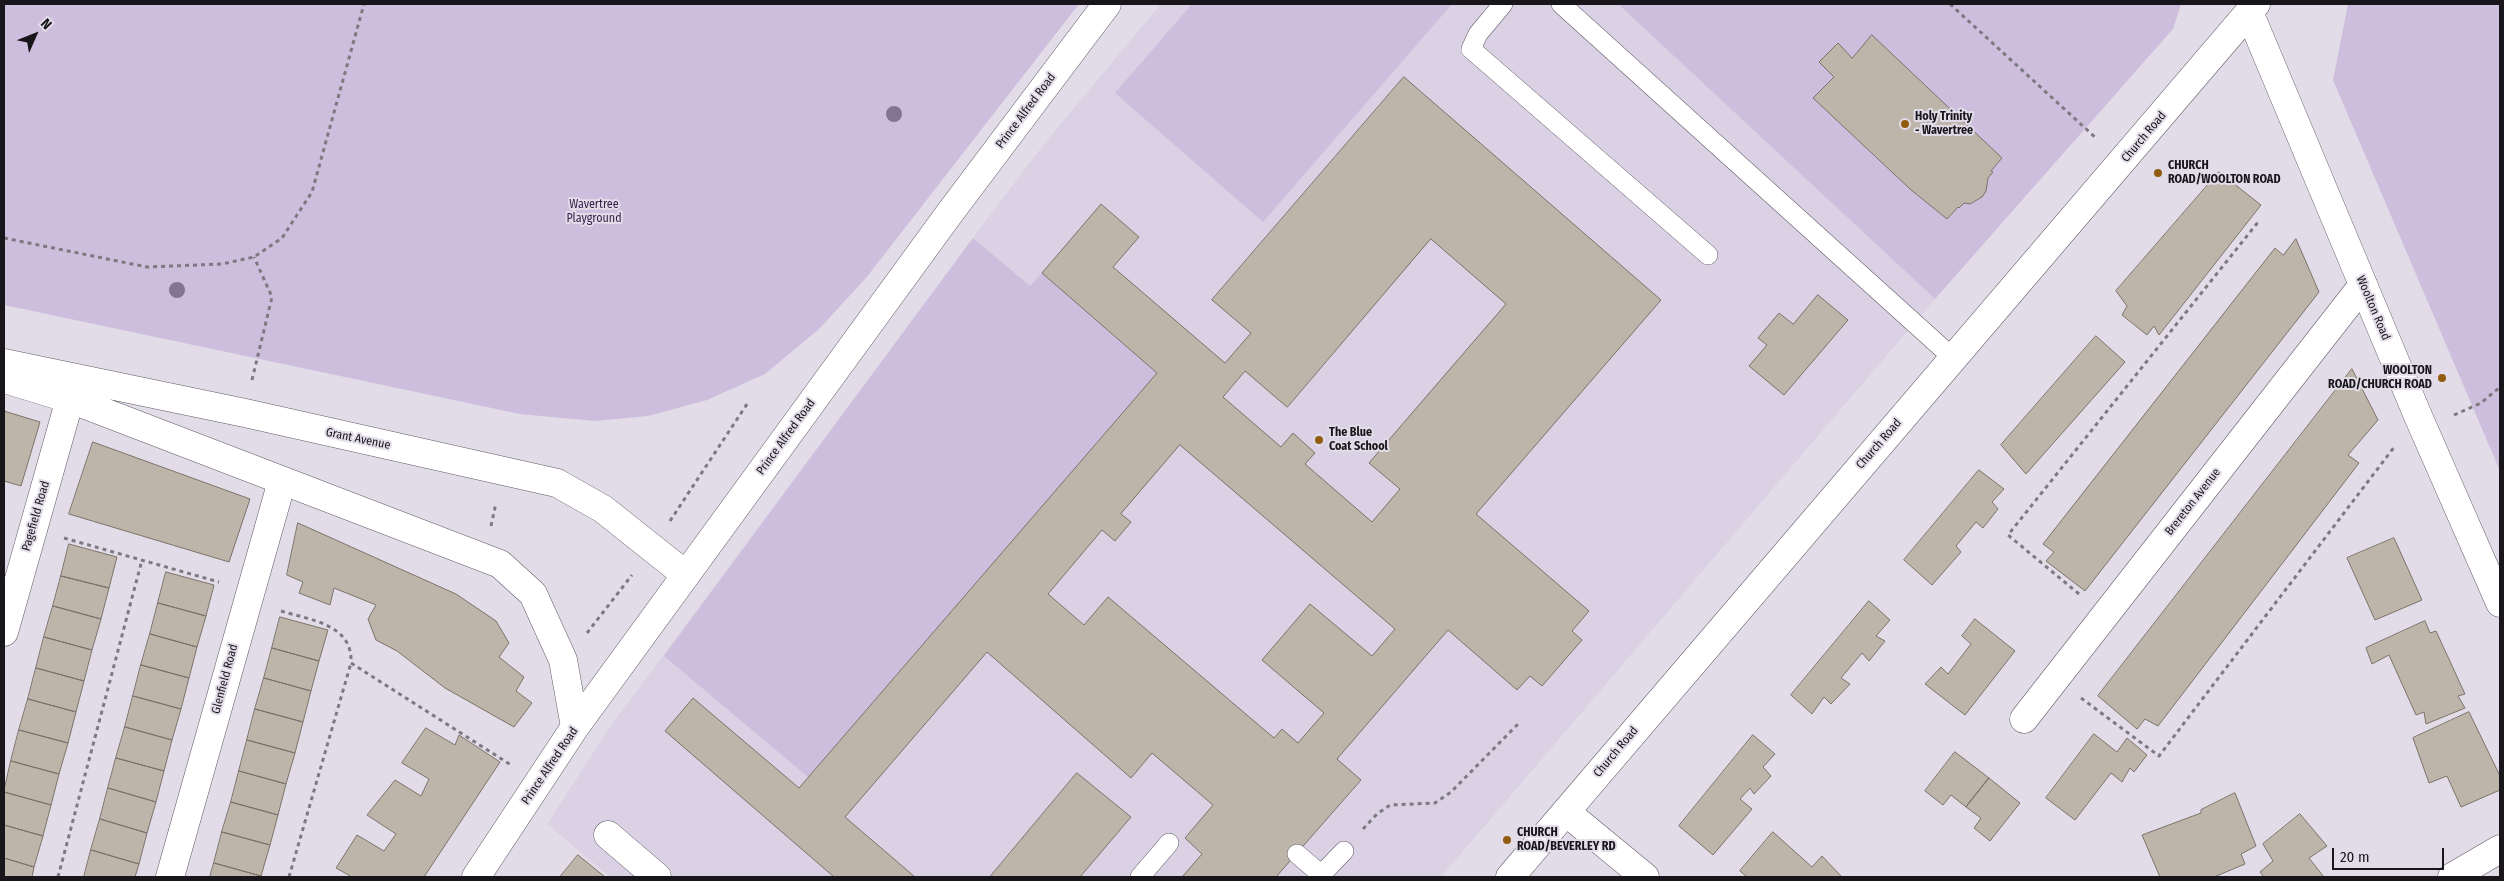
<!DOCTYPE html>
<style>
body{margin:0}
#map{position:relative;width:2504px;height:881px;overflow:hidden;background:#e2dce8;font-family:"Fira Sans Condensed",sans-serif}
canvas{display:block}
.frame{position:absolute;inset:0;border:5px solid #18161a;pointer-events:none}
.north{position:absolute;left:10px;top:10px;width:50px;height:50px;-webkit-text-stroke:4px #e2dce8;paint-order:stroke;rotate:46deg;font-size:14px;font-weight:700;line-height:20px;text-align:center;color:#18161a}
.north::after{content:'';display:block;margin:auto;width:18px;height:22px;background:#18161a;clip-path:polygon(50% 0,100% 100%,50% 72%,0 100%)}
.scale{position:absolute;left:2332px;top:848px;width:112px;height:22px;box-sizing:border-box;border:2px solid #18161a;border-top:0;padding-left:6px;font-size:15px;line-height:18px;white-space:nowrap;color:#18161a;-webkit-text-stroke:4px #e2dce8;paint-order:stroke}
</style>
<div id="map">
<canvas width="2504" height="881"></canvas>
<div class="frame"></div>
<div class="north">N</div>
<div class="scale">20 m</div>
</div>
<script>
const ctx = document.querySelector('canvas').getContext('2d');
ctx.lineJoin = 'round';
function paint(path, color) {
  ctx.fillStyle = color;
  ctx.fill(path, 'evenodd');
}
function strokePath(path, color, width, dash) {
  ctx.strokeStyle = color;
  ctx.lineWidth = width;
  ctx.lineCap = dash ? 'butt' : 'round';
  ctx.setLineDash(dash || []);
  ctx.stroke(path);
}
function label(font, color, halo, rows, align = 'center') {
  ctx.font = font + ' "Fira Sans Condensed",sans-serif';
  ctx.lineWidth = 4;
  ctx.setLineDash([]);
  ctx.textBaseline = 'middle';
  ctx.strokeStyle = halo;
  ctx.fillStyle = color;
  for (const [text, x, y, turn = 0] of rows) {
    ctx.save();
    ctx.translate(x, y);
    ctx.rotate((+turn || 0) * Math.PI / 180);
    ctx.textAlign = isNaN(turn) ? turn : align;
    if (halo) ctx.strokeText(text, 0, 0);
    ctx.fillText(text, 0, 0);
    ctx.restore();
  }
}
paint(new Path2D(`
 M1161,4H1618L1935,299L1441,877H610L547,824L612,724L973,238L1044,144Z`), '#dad1e4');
paint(new Path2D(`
 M4,4H1079L866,278L819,329L765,374L707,400L648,416L595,421L520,414L4,305Z
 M1192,4H1452L1263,222L1115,93Z
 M1618,4H2181L2173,29L1935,299Z
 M2348,4H2500V471L2333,80Z
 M973,238L1030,286L1042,273L1157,373L808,777L664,656Z`), '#cdbedd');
const building = new Path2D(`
 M1872,35L2002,158L1991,171L1993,172L1988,178L1986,191L1982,197L1970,204L1964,203L1959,208L1958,207L1947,219L1910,189L1813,98L1834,77L1819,62L1838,43L1852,58Z
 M1404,77L1661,300L1476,514L1589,611L1572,631L1582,640L1542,686L1530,676L1517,690L1448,630L1337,759L1361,780L1276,877H1182L1202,854L1185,838L1213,805L1152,753L1131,778L987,652L845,817L915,877H834L665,731L693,698L799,788L1157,373L1042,273L1101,204L1139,237L1113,267L1225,363L1251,333L1212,300ZM1431,239L1506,304L1369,463L1400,489L1372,522L1305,464L1315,453L1293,433L1281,447L1223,397L1245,371L1287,407ZM1180,445L1395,629L1372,656L1310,604L1262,660L1324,713L1298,743L1282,729L1274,738L1108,597L1084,625L1048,594L1102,530L1115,541L1131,522L1121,514Z
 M2219,172L2261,205L2159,335L2154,326L2147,335L2122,315L2127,306L2116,291Z
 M2296,239L2319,292L2085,591L2046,561L2054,552L2043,544L2275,248L2283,255Z
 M1818,295L1848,320L1784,395L1749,366L1767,345L1758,338L1779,313L1793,324Z
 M2096,336L2125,362L2026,474L2001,445Z
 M2352,369L2378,420L2348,455L2359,463L2158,726L2145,719L2137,729L2098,696Z
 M4,411L40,422L21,486L4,481Z
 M93,442L250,499L229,562L69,514Z
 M1979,470L2004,489L1992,502L1998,509L1983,528L1976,522L1956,546L1961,552L1932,585L1904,560Z
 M298,523L456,594L496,621L509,643L499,657L524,677L516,691L532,703L514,727L445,688L397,651L376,640L368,619L376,605L334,588L330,605L299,593L303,582L287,575Z
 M2394,538L2422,600L2375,620L2347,558Z
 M69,544L117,557L109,588L61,576Z
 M166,572L214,585L206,616L158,603Z
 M61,576L109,588L101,619L53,606Z
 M1869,601L1890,620L1876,636L1885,641L1869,661L1862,653L1841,678L1850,684L1831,704L1824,697L1812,714L1791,695Z
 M158,603L206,616L197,647L150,634Z
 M53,606L101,619L92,650L44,637Z
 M280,617L328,630L319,661L272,648Z
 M1975,619L2015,651L1965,715L1925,684L1941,667L1948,674L1971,644L1962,636Z
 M2425,621L2430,633L2436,631L2465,694L2458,696L2465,708L2426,724L2424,712L2416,715L2389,655L2372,664L2366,648Z
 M150,634L197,647L189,678L141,665Z
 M44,637L92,650L84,681L36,668Z
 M272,648L319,661L311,691L264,678Z
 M141,665L189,678L181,709L133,696Z
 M36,668L84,681L76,712L28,699Z
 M264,678L311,691L303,722L255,709Z
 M133,696L181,709L172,740L125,727Z
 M28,699L76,712L68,743L19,730Z
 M255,709L303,722L295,753L247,740Z
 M2469,712L2500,776V790L2461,807L2447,776L2429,783L2413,738Z
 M125,727L172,740L164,771L116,758Z
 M426,728L455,745L459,735L500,762L424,877H352L336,868L357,835L384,851L396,834L367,815L395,780L421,796L429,779L402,763Z
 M19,730L68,743L59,774L11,761Z
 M2094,734L2117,752L2127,738L2147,755L2134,772L2130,768L2122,782L2111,773L2075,820L2046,798Z
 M1753,735L1775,754L1763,767L1771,776L1754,794L1750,788L1740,799L1752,809L1713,855L1679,826Z
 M247,740L295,753L286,784L239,771Z
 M1955,752L1989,778L1966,807L1951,795L1943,805L1925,791Z
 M116,758L164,771L156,802L108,788Z
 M11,761L59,774L51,805L4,792Z
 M239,771L286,784L278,815L231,802Z
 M1077,773L1131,817L1080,877H990Z
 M1989,778L2020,803L1990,841L1974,828L1981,818L1966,807Z
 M108,788L156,802L147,833L100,819Z
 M4,792L51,805L43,836L4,825Z
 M2235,793L2256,846L2241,854L2245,864L2214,877H2160L2142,835L2201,813V810Z
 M231,802L278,815L270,845L222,832Z
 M2300,814L2327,846L2309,858L2324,877H2264L2260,872L2273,861L2263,844Z
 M100,819L147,833L139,864L91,850Z
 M4,825L43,836L34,867L4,858Z
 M222,832L270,845L261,876L214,863Z
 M1773,832L1812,867L1822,856L1842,877H1747L1740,871Z
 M91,850L139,864L135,877H84Z
 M578,855L605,877H560Z
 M4,858L34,867L32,877H4Z
 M214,863L261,876V877H210Z`);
paint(building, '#bdb4aa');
strokePath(building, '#7b7369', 1);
const service = new Path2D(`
 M1503,4L1478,34L1471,49L1708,255
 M1561,4L1953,358
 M1297,854L1324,877
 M1140,877L1169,843
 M1319,877L1344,851`);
const minor = new Path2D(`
 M4,363L245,413L557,483L603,509L686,575
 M8,380L70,399L500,564L533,594L563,660L575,727
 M4,632L70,399
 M2024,719L2363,285
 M1566,812L1645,877
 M608,835L657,877
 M170,877L282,481
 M476,877L575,727L949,214L1107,4
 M2452,877L2500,849`);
const tertiary = new Path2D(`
 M2249,12L2418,416L2500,603
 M1510,877L2256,4`);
strokePath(service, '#605b66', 20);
strokePath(minor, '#605b66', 29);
strokePath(tertiary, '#605b66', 29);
strokePath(new Path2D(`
 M1950,4L2097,139
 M4,238L147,267L222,264L254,257L282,238L312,192L364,4
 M252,380L272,297L254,257
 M2454,415L2481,403L2500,387
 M670,521L749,401
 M491,526L496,503
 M64,538L219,582
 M2079,594L2008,535L2259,221
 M281,611C310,620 353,624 351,663L511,765
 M587,633L632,575
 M2081,698L2159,756L2395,446
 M1363,829L1377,814L1390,805L1435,803L1451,792L1520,722
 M58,877L142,560
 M289,877L351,663`), '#7d7981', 3, [4, 4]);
strokePath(service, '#fff', 19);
strokePath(minor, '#fff', 28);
strokePath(tertiary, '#fff', 28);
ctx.fillStyle = '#837491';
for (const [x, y] of [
 [894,114],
 [177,290]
]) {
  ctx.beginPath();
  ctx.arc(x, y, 8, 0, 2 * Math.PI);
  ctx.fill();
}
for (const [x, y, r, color] of [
 [1905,124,5,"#905c0d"],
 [2158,173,5,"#905c0d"],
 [2442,378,5,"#905c0d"],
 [1319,440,5,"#905c0d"],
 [1507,840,5,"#905c0d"]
]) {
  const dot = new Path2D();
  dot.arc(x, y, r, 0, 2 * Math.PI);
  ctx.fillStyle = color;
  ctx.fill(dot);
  strokePath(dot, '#e2dce8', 2);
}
label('12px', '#18161a', '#e2dce8', [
 ["Prince Alfred Road",1026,111,-53],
 ["Church Road",2144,137,-50],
 ["Woolton Road",2373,308,67],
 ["Prince Alfred Road",786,437,-54],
 ["Grant Avenue",358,439,12],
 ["Church Road",1879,444,-49],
 ["Brereton Avenue",2193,502,-52],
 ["Pagefield Road",36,516,-74],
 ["Glenfield Road",225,679,-75],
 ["Church Road",1616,752,-50],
 ["Prince Alfred Road",550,766,-56]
]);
label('bold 12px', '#18161a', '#e2dce8', [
 ["Holy Trinity",1915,117],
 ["- Wavertree",1915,131],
 ["CHURCH",2168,166],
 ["ROAD/WOOLTON ROAD",2168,180],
 ["WOOLTON",2432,371,"right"],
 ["ROAD/CHURCH ROAD",2432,385,"right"],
 ["The Blue",1329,433],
 ["Coat School",1329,447],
 ["CHURCH",1517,833],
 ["ROAD/BEVERLEY RD",1517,847]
], 'left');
label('12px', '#361e4a', '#e2dce8', [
 ["Wavertree",594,205],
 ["Playground",594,219]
]);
</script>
